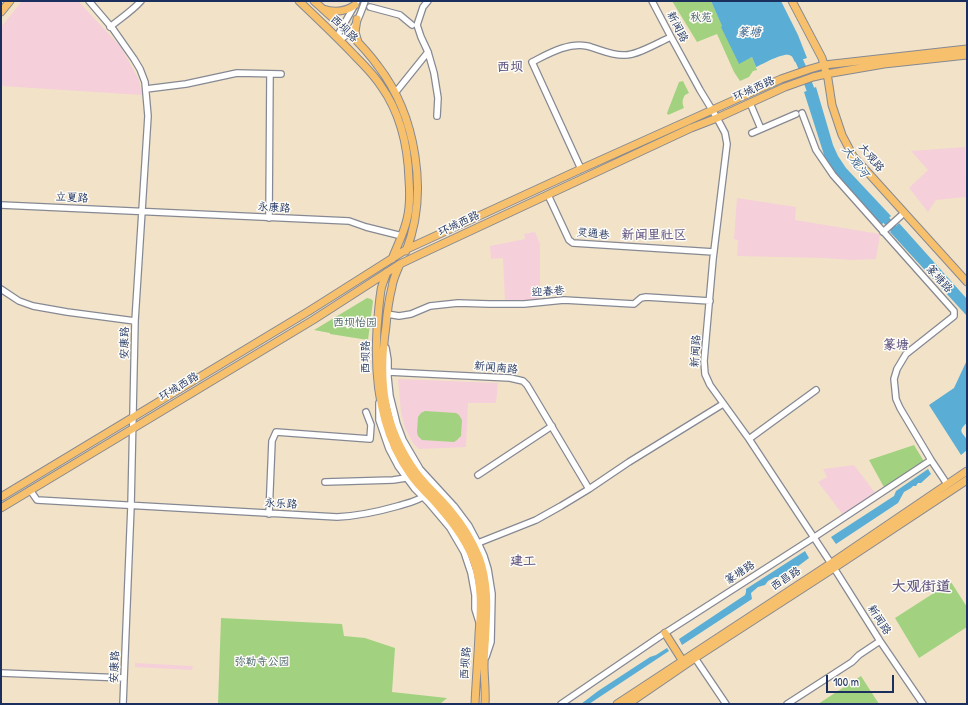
<!DOCTYPE html>
<meta charset="utf-8">
<style>
body{margin:0}
#map{position:relative;width:968px;height:705px;overflow:hidden;background:#f2e3c8;font-family:"Patrick Hand",sans-serif}
canvas{display:block}
.frame{position:absolute;inset:0;border:2px solid #1b2f5e;pointer-events:none}
.scale{position:absolute;left:826px;top:675px;width:68px;height:18px;box-sizing:border-box;border:2px solid #1b2f5e;border-top:0;padding-left:5px;font-size:12px;line-height:14px;white-space:nowrap;color:#1b2f5e;-webkit-text-stroke:3px #fdfcf7;paint-order:stroke}
</style>
<div id="map">
<canvas width="968" height="705"></canvas>
<div class="frame"></div>
<div class="scale">100 m</div>
</div>
<script>
const ctx = document.querySelector('canvas').getContext('2d');
ctx.lineJoin = 'round';
function paint(path, color) {
  ctx.fillStyle = color;
  ctx.fill(path, 'evenodd');
}
function strokePath(path, color, width, dash) {
  ctx.strokeStyle = color;
  ctx.lineWidth = width;
  ctx.lineCap = dash ? 'butt' : 'round';
  ctx.setLineDash(dash || []);
  ctx.stroke(path);
}
function label(font, color, halo, rows, align = 'center') {
  ctx.font = font + ' "Patrick Hand","LXGW WenKai TC",sans-serif';
  ctx.lineWidth = 3;
  ctx.setLineDash([]);
  ctx.textBaseline = 'middle';
  ctx.strokeStyle = halo;
  ctx.fillStyle = color;
  for (const [text, x, y, turn = 0] of rows) {
    ctx.save();
    ctx.translate(x, y);
    ctx.rotate((+turn || 0) * Math.PI / 180);
    ctx.textAlign = isNaN(turn) ? turn : align;
    if (halo) ctx.strokeText(text, 0, 0);
    ctx.fillText(text, 0, 0);
    ctx.restore();
  }
}
paint(new Path2D(`
 M22,1H78L121,47L139,80L142,95L1,86V27Z
 M965,147L966,197L936,200L928,212L909,188L928,170L911,151Z
 M737,198L796,207L795,220L880,234L876,259L853,260L824,258L737,256L738,240L734,239Z
 M535,232L540,244V300L505,301L503,258L491,259L490,246L525,239L524,234Z
 M398,379L498,383L496,403H468L466,447L419,449L413,443L405,428L401,412Z
 M854,465L876,494L843,515L818,482L827,477L823,469Z
 M135,663L193,666L192,670L135,667Z`), '#f5cfd9');
paint(new Path2D(`
 M672,1H711L739,63L752,57L757,70L753,71L749,77L740,81L734,72L717,34L697,42Z
 M683,81L689,93L685,95C682,100 682,103 684,108L668,115L667,113L679,82Z
 M367,298L371,299L373,301L368,340L330,334V333L314,330Z
 M425,411L456,413L459,415L462,420L461,436L457,440L454,442L422,440L418,436L417,432L418,417L421,413Z
 M914,445L925,463L885,489L869,460Z
 M951,582L967,607V627L919,658L895,618Z
 M221,618L342,624L344,636L365,638L395,648L392,692L447,698L440,704H218Z
 M861,676L879,704H818Z`), '#a2d280');
paint(new Path2D(`
 M711,1H781L798,35L807,58L795,62C793,59 793,56 789,55C782,53 763,64 756,67L752,57L739,64L721,27L722,26Z
 M816,87L833,145L838,156L846,168L891,216L881,225L832,169L825,158L804,92Z
 M899,223L967,299V316L890,232Z
 M967,360V423C956,432 964,433 967,440C968,443 967,447 967,450L961,455L929,405L954,388Z
 M928,469L931,474L921,483H918L916,486H913L911,488L904,492L898,503L836,544L831,537L894,496L896,491Z
 M805,551L809,558L793,570L792,568L778,577H775L768,581L765,585L758,587L751,593L752,599L682,645L679,639L745,595L746,592V589Z
 M667,648L669,651L589,704H581L598,691L650,657L656,655Z`), '#5aaed6');
strokePath(new Path2D(`
 M795,51L802,67L814,99
 M880,213L900,236`), '#5aaed6', 8);
const minor = new Path2D(`
 M89,1L113,29L134,59L140,69L145,82L148,116L135,321L131,506L123,704
 M357,1L339,33V39C354,35 360,15 365,1
 M428,1L423,7L417,25L421,37L428,52L434,73L438,98L437,116
 M652,1L671,37L700,90L717,118L725,133L727,144L713,259L704,361L705,374L710,385L749,439L834,568L880,641L923,704
 M370,7L400,15L412,25
 M110,27C121,18 132,11 141,1
 M146,89L186,84L237,73L281,74
 M395,93L428,52
 M750,103L761,129
 M802,113L816,150L833,175L954,311V316L906,354L897,369L894,379L896,399L900,408L931,460L947,484
 M752,133L796,114
 M581,169L532,62C548,54 568,42 587,46C599,49 612,56 625,55C638,55 659,42 671,37
 M548,195L569,240L573,243L714,252
 M1,205L349,221L366,227L402,236
 M269,218L270,74
 M883,232L904,213
 M1,289L19,301L33,306L67,312L135,321
 M387,314L399,316L411,314L430,306L458,303L489,304H524L564,300L634,304L641,298L646,297L710,301
 M386,348L388,360V377L390,396L397,424L403,440L420,469L454,506L469,526L479,545L484,556L488,569L492,594L491,642L486,657
 M388,372L510,378L523,381L527,385L589,489
 M379,403V420L389,449L398,466L415,489L428,502L450,528L464,552L471,573L475,595V609L479,622
 M749,439L816,390
 M478,475L552,426
 M325,482L393,480L406,478
 M30,490L37,500L337,517C358,516 377,512 398,506C408,503 419,501 427,494
 M269,514L272,441L276,432L370,439L371,425L366,412
 M478,543L536,520L561,506L589,489L629,462L723,404
 M695,658L726,704
 M1,673L124,678
 M561,704L665,633L813,538L931,460
 M787,704L852,662L859,655L880,641`);
const major = new Path2D(`
 M299,1C318,19 337,37 355,56C364,65 374,75 381,86C401,114 408,146 409,180C410,193 410,207 407,219C404,233 397,246 392,259
 M314,1C336,21 360,41 378,66C416,115 429,193 406,251
 M792,1L822,58L828,79L832,105L842,135L853,156L967,282
 M323,9C335,13 345,12 355,5
 M1,12L10,1
 M357,19L355,32L358,42
 M400,264C397,271 393,279 392,287C389,299 387,313 386,326C378,380 383,427 416,472C426,486 440,497 451,511C462,524 472,540 479,557C492,591 485,629 484,665C484,678 486,691 485,704
 M387,272C385,278 382,284 381,290C379,303 378,316 377,329C374,380 380,432 410,474C416,483 424,491 432,499C448,517 464,536 473,559C482,583 481,609 479,634C478,658 476,681 475,704
 M1,497L309,311L407,249L581,169L781,79L810,69L824,65L967,49
 M1,508L313,320L400,264L423,253L691,128L717,118L785,87L813,77L826,74L884,64L967,55
 M665,633L682,660
 M617,704L830,564L967,471
 M628,704L695,658L834,568L967,480`);
strokePath(minor, '#868993', 8);
strokePath(major, '#868993', 9);
strokePath(minor, '#fff', 5.5);
strokePath(major, '#f7c06c', 7);
label('11px', '#446068', '#fdfcf7', [
 ["秋苑",701,18],
 ["西坝怡园",355,323],
 ["弥勒寺公园",262,662]
]);
label('11px', '#1b2f5e', '#fdfcf7', [
 ["新闻路",677,27,63],
 ["西坝路",344,29,44],
 ["环城西路",754,89,-24],
 ["大观路",871,158,51],
 ["立夏路",72,198,3],
 ["永康路",274,208,3],
 ["环城西路",459,224,-25],
 ["灵通巷",593,234,6],
 ["篆塘路",939,279,48],
 ["迎春巷",548,292,-4],
 ["安康路",125,343,-89],
 ["新闻路",696,351,-87],
 ["西坝路",366,357,-90],
 ["新闻南路",496,368,5],
 ["环城西路",179,387,-31],
 ["永乐路",281,504,3],
 ["篆塘路",740,573,-33],
 ["西昌路",786,579,-33],
 ["新闻路",879,620,57],
 ["西坝路",466,663,-86],
 ["安康路",115,667,-88]
]);
label('italic 12px', '#315b88', '#fdfcf7', [
 ["篆塘",749,33],
 ["大观河",855,162,54]
]);
label('bold 13px', '#665a85', '#fdfcf7', [
 ["西坝",510,68],
 ["新闻里社区",654,236],
 ["篆塘",896,346],
 ["建工",523,562]
]);
label('bold 15px', '#665a85', '#fdfcf7', [
 ["大观街道",921,587]
]);
</script>
